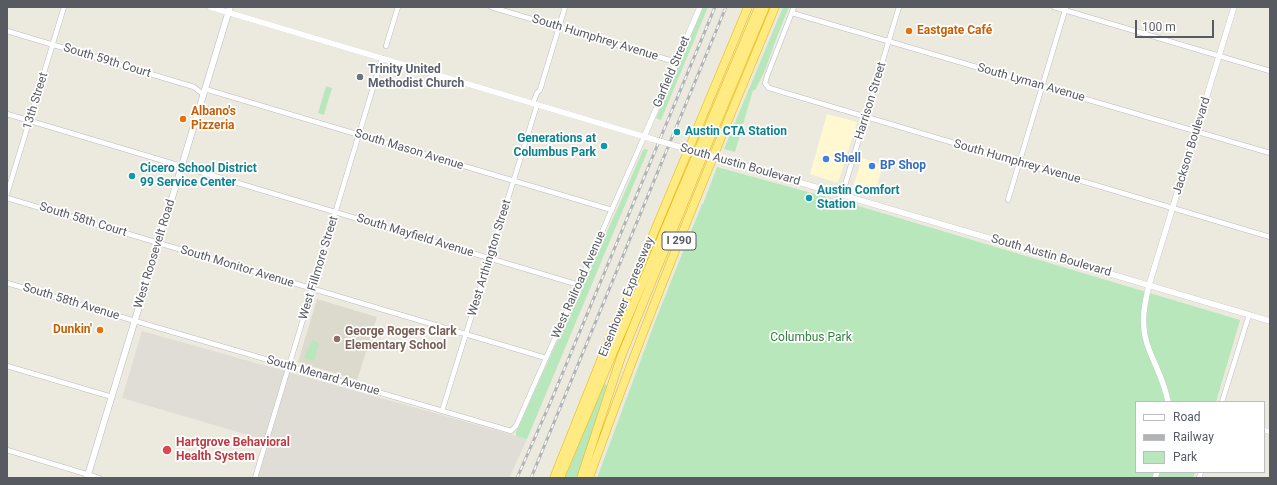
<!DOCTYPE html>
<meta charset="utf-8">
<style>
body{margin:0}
#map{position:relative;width:1277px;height:485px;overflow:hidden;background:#eceade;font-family:Roboto,sans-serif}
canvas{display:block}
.frame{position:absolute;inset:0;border:8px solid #575a61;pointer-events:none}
.legend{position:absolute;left:1135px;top:401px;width:130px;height:72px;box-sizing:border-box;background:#fff;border:1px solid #bcbdc0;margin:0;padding:5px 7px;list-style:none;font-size:12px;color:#575a61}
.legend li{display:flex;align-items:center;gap:8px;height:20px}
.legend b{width:20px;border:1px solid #bcbdc0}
.scale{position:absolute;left:1135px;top:20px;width:79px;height:18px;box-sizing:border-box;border:2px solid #575a61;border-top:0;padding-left:5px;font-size:12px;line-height:14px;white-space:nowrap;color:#575a61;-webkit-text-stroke:3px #fff;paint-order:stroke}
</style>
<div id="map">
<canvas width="1277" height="485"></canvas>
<div class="frame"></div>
<ul class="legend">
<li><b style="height:5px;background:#fff"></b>Road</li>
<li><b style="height:5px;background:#b2b3b4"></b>Railway</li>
<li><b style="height:11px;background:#b7e7bb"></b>Park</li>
</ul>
<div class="scale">100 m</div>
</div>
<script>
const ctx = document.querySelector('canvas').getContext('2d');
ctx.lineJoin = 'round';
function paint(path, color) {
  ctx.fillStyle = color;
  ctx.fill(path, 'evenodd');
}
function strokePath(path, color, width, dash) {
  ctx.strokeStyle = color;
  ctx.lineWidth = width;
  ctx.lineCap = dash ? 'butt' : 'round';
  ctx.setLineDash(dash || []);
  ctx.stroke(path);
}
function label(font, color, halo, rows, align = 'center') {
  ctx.font = font + ' Roboto,sans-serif';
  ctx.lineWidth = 3.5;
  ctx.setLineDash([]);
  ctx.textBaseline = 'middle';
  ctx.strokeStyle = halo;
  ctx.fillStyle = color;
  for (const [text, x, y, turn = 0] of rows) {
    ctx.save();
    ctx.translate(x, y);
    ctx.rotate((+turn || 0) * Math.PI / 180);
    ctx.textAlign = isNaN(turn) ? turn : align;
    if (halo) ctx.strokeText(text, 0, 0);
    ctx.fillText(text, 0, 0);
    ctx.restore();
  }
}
paint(new Path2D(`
 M827,114L857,122L838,183L810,174Z
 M862,158L883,165L875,193L853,187Z`), '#fff8d0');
paint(new Path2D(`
 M142,331L527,439L509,478H252L265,440L122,398Z`), '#dfddd6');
paint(new Path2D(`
 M317,299L377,317L357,380L298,362Z`), '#dcdacc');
paint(new Path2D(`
 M703,7H708L661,120L656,118Z
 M783,7H789L778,34L764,73L755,90H753L735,152L724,149Z
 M326,86L332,88L324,115L318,113Z
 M645,149L648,150L527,439L516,436V432L620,203L643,150Z
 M717,167L852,204L1240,320L1216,402H1136V472H1195L1193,478H597L656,319L702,204H703Z
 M312,340L319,343L314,361L304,358L308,348L309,349Z
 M604,384L607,385L577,478H565Z`), '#b7e7bb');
const minor = new Path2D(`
 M491,7L676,62
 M794,7L767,76L765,83L769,88L1270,237
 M1054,7L1270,71
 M792,13L1270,153
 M7,31L194,87L204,95
 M386,46L398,7
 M205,89L612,210
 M533,103L537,93L540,90L565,7
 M7,114L579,285
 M7,194L64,7
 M842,195L899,7
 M7,198L546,358
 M1008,200L1066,7
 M7,283L135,321L511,431L516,426L644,137
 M7,366L112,397
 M1222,402L1249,315
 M442,411L537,105
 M1264,430L1270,432
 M7,450L99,478
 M255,478L382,58
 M1199,478L1201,472`);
const tertiary = new Path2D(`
 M210,7L652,139
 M644,137L700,7
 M727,161L1270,321
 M1168,402C1165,384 1157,369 1150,352C1140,328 1143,310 1149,285L1234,7
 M1155,478L1157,472`);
const secondary = new Path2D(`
 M87,478L230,7`);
const motorway = new Path2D(`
 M554,478L605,350L748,7
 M560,478L759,7
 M581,478L621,357L707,146L765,7
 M589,478C646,319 710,163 775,7`);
strokePath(minor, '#b9bbc2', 5.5);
strokePath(tertiary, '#b9bbc2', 6);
strokePath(secondary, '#b9bcc4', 7);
strokePath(motorway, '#eab600', 9);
strokePath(minor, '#fff', 4.5);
strokePath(tertiary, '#fff', 5.5);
strokePath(secondary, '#fff', 6);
strokePath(motorway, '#ffeb82', 8);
const rail = new Path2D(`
 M517,478L551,401L715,7
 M531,478L726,7`);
strokePath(rail, '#b2b3b4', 3);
strokePath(rail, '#fff', 1.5, [4.5]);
const tertiaryBridge = new Path2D(`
 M652,139L694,151
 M707,155L727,161`);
strokePath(tertiaryBridge, '#b9bbc2', 6, []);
strokePath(tertiaryBridge, '#fff', 5.5);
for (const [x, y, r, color] of [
 [909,31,4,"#e8710a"],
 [360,77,4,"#6b7280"],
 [183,119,4,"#e8710a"],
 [677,132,4,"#0f9aa8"],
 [604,146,4,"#0f9aa8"],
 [826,159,4,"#3f7fe0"],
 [872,166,4,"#3f7fe0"],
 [132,176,4,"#0f9aa8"],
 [809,198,4,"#0f9aa8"],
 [100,330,4,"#e8710a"],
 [337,339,4,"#8d6e63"],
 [167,450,5,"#e0444e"]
]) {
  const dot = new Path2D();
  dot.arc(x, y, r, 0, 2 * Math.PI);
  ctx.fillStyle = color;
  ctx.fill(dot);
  strokePath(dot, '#fff', 1.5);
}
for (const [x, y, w] of [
 [679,241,34]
]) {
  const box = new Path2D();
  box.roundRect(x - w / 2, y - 9, w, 18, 3);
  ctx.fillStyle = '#fff';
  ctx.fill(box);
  strokePath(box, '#575a61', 1);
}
label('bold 11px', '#575a61', null, [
 ["I 290",679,241]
]);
label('bold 12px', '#c56008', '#fff', [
 ["Eastgate Café",917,31],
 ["Albano's",191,112],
 ["Pizzeria",191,126],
 ["Dunkin'",92,330,"right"]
], 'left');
label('12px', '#575a61', '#fff', [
 ["South Humphrey Avenue",595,38,17],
 ["South 59th Court",107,61,17],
 ["Garfield Street",672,72,-67],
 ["South Lyman Avenue",1031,83,16],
 ["13th Street",36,101,-73],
 ["Harrison Street",871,101,-73],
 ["Jackson Boulevard",1192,146,-73],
 ["South Mason Avenue",409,150,17],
 ["South Humphrey Avenue",1017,162,16],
 ["South Austin Boulevard",740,165,16],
 ["South 58th Court",83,220,17],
 ["South Mayfield Avenue",415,236,17],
 ["West Roosevelt Road",155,254,-73],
 ["South Austin Boulevard",1051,256,16],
 ["West Arthington Street",490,258,-73],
 ["South Monitor Avenue",237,267,17],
 ["West Fillmore Street",319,268,-73],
 ["West Railroad Avenue",579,285,-66],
 ["Eisenhower Expressway",627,297,-68],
 ["South 58th Avenue",71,302,17],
 ["South Menard Avenue",323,376,16]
]);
label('bold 12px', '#5b616d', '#fff', [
 ["Trinity United",368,70],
 ["Methodist Church",368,84]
], 'left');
label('bold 12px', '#0d838f', '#fff', [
 ["Austin CTA Station",685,132],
 ["Generations at",596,139,"right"],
 ["Columbus Park",596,153,"right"],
 ["Cicero School District",140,169],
 ["99 Service Center",140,183],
 ["Austin Comfort",817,191],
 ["Station",817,205]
], 'left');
label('bold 12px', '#366cbe', '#fff', [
 ["Shell",834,159],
 ["BP Shop",880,166]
], 'left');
label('bold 12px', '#785e54', '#fff', [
 ["George Rogers Clark",345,332],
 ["Elementary School",345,346]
], 'left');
label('12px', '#2c8438', '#fff', [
 ["Columbus Park",811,338]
]);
label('bold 12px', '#be3a42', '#fff', [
 ["Hartgrove Behavioral",176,443],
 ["Health System",176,457]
], 'left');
</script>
